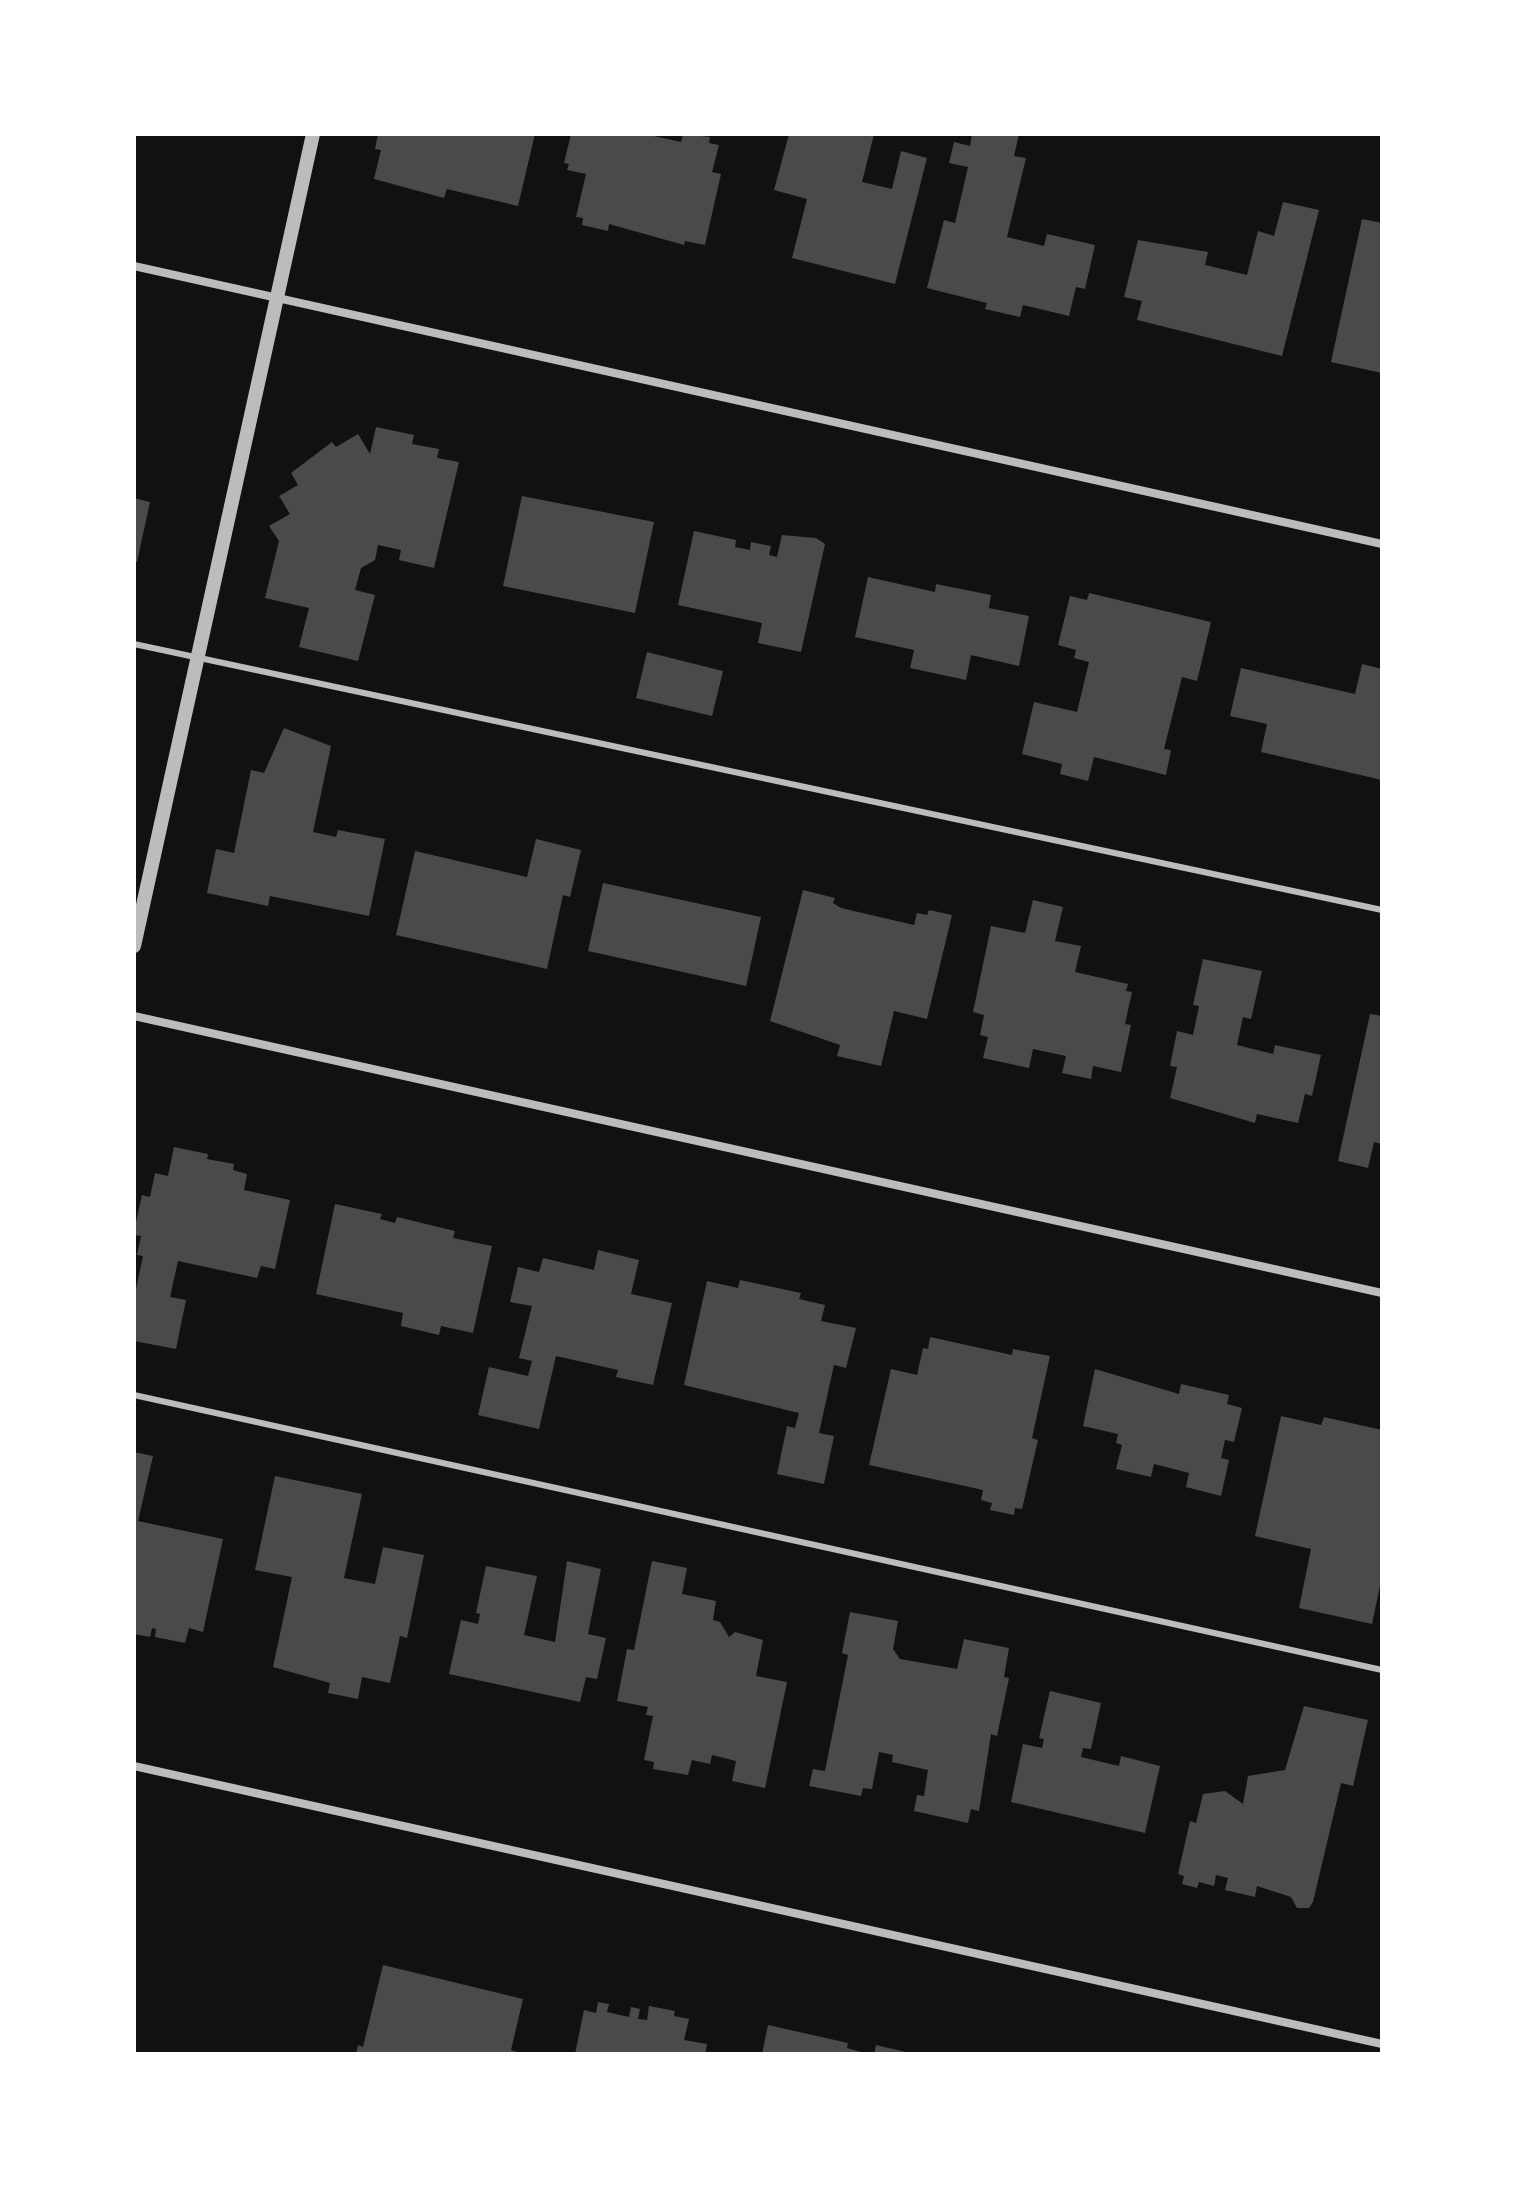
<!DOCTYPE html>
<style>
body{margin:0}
#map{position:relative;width:1516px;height:2188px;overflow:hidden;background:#111;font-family:Mulish,sans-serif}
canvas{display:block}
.frame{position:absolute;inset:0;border:136px solid #fff;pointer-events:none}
</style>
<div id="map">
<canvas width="1516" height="2188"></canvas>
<div class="frame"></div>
</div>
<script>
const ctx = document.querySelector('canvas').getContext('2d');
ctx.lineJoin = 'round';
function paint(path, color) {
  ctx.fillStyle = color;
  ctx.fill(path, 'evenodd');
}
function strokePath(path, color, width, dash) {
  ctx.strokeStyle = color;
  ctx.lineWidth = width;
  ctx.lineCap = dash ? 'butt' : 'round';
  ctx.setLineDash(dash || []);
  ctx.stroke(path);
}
paint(new Path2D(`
 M378,134H535L518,206L447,189L444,198L374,179L381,150L375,149Z
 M571,134H645L681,142L683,134L710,137L709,143L719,145L712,172L721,174L705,245L685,241L684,245L609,224L608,231L582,225L583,218L576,217L586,174L567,170L569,164L564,163Z
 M789,134H874L862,182L892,189L901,151L927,158L895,284L792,258L807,199L774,190Z
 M972,134H1019L1014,156L1026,158L1007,237L1044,246L1047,234L1095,245L1085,289L1076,287L1069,316L1023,305L1020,317L985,309L987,303L927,288L944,220L955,223L968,167L949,163L954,142L970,146Z
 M1283,202L1319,210L1282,356L1137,320L1142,301L1124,297L1138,240L1208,252L1205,265L1247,275L1258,231L1274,236Z
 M1362,219L1382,223V373L1331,362Z
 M376,427L414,435L412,444L439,449L437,458L459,462L434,568L399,560L401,550L378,545L375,560L361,568L355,590L375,595L358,661L299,647L309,608L265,598L279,541L269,526L290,514L279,496L298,485L291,473L332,442L336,447L358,434L370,454Z
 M522,496L654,522L635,613L503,586Z
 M134,498L150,502L137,562L134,561Z
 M694,531L736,540L735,547L750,550L751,542L771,546L769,555L777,557L782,535L816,538L825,544L801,652L758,643L762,623L678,605Z
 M868,577L935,592L936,584L991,595L989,608L1029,616L1019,666L971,655L966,680L910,668L914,650L855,637Z
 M1089,593L1211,622L1197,681L1182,677L1164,749L1171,750L1166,775L1094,757L1088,781L1060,774L1062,764L1022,754L1034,702L1077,712L1089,662L1074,658L1076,650L1058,645L1070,596L1087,600Z
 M647,652L723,671L712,716L636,698Z
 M1362,664L1382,669V780L1261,752L1267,724L1230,716L1241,668L1355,694Z
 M284,728L331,746L313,832L336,837L338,830L385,839L369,916L270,896L268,906L207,893L216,849L234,853L251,770L264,773Z
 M536,839L581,850L570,897L563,895L547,969L396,935L415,851L527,877Z
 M603,883L761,917L746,986L588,951Z
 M803,890L835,898L833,903L841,908L914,925L917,913L927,915L929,910L952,915L927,1019L894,1011L881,1066L837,1056L840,1045L770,1021Z
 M1033,900L1063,907L1055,941L1081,946L1075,972L1128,984L1126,991L1132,992L1125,1024L1131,1025L1121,1072L1093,1066L1091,1079L1062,1073L1066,1056L1033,1049L1029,1068L983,1058L988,1037L980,1035L984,1015L973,1012L991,926L1025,933Z
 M1203,959L1262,971L1251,1019L1243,1017L1237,1045L1273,1054L1275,1045L1321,1055L1312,1096L1305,1094L1298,1123L1257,1114L1255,1123L1170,1098L1177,1067L1170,1066L1177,1031L1193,1035L1199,1006L1193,1005Z
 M1370,1014L1382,1016V1144L1374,1142L1368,1168L1338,1161Z
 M174,1147L208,1154L207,1159L234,1164L233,1170L247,1174L244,1190L290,1200L275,1269L261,1266L257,1278L178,1261L170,1297L186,1300L176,1349L134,1341V1289H136L143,1256L137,1255L141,1236L134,1235V1231L142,1195L150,1197L155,1173L168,1176Z
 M335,1204L382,1214L380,1219L395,1223L397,1217L455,1231L453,1238L492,1246L473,1333L441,1326L439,1335L401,1326L403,1313L316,1294Z
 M598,1250L639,1260L631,1294L672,1303L653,1385L616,1377L618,1370L556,1356L539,1429L478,1415L489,1367L528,1376L532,1361L519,1358L532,1306L510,1302L518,1267L539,1272L543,1258L594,1270Z
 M740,1280L801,1293L799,1299L825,1305L821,1321L856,1328L846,1368L834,1365L819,1433L834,1436L824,1484L777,1474L787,1426L795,1428L799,1413L684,1385L707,1281L738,1288Z
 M930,1337L1012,1355L1013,1349L1050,1356L1032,1438L1038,1440L1022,1509L1015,1508L1014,1515L990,1510L992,1503L981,1500L983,1490L869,1465L891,1369L917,1375L923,1348L928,1349Z
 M1095,1369L1179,1394L1181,1384L1229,1395L1227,1404L1242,1408L1234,1442L1225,1440L1221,1458L1229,1460L1221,1496L1186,1487L1189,1473L1154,1464L1151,1477L1116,1469L1122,1445L1116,1443L1118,1434L1083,1426Z
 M1281,1416L1321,1425L1324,1417L1382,1430V1576L1372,1624L1299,1608L1311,1549L1255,1536Z
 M134,1452L153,1456L138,1521L223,1539L203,1632L189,1628L185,1643L155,1637L156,1629L152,1628L150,1637L134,1634Z
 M275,1476L362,1494L344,1578L375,1584L383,1547L424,1555L407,1638L400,1636L390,1683L362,1677L358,1699L328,1693L330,1683L273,1667L292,1577L255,1570Z
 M567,1561L601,1569L588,1634L606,1638L597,1679L586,1677L580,1702L449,1674L461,1620L478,1624L480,1614L476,1613L486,1566L537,1576L524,1635L555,1642Z
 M652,1561L687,1568L682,1594L716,1601L713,1620L720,1622L729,1637L735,1632L763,1640L756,1676L787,1682L765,1788L732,1781L736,1761L712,1755L710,1764L692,1760L688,1775L653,1769L654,1762L644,1760L653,1716L646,1715L648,1707L617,1701L627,1649L634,1650Z
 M850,1612L898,1621L893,1649L900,1659L957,1669L964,1639L1009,1648L1004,1677L1009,1678L997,1736L991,1734L979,1811L971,1809L968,1823L914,1811L917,1795L924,1796L928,1770L892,1762L893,1755L879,1752L872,1789L863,1788L861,1796L809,1786L813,1769L825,1771L848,1655L842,1653Z
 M1050,1691L1101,1703L1091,1749L1083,1748L1081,1757L1119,1766L1121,1756L1160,1766L1145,1833L1011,1802L1023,1744L1042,1748L1044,1739L1039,1738Z
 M1304,1706L1368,1720L1353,1786L1341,1783L1313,1902L1309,1908H1297L1291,1897L1257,1886L1255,1897L1225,1890L1228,1878L1216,1875L1214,1886L1199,1882L1197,1888L1182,1884L1184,1876L1178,1874L1190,1821L1196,1823L1203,1794L1225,1791L1243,1804L1248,1776L1285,1770Z
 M383,1965L523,1999L511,2050L523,2054H356L358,2045L363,2047Z
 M598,2002L609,2004L607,2012L629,2017L631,2007L640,2009L638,2019L647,2020L649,2006L675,2011L674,2016L689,2019L684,2040L707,2044L705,2054H575L584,2010L596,2013Z
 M768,2025L848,2043L847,2048L868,2054H762Z
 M876,2045L910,2053V2054H874Z`), '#4a4a4a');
strokePath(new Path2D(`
 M134,644L1382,910
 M134,1395L1382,1670`), '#bcbcbc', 6);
strokePath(new Path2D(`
 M134,266L1382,544
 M134,1016L1382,1293
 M134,1766L1382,2044`), '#bcbcbc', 8);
strokePath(new Path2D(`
 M134,946L313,134`), '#bcbcbc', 14);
</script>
